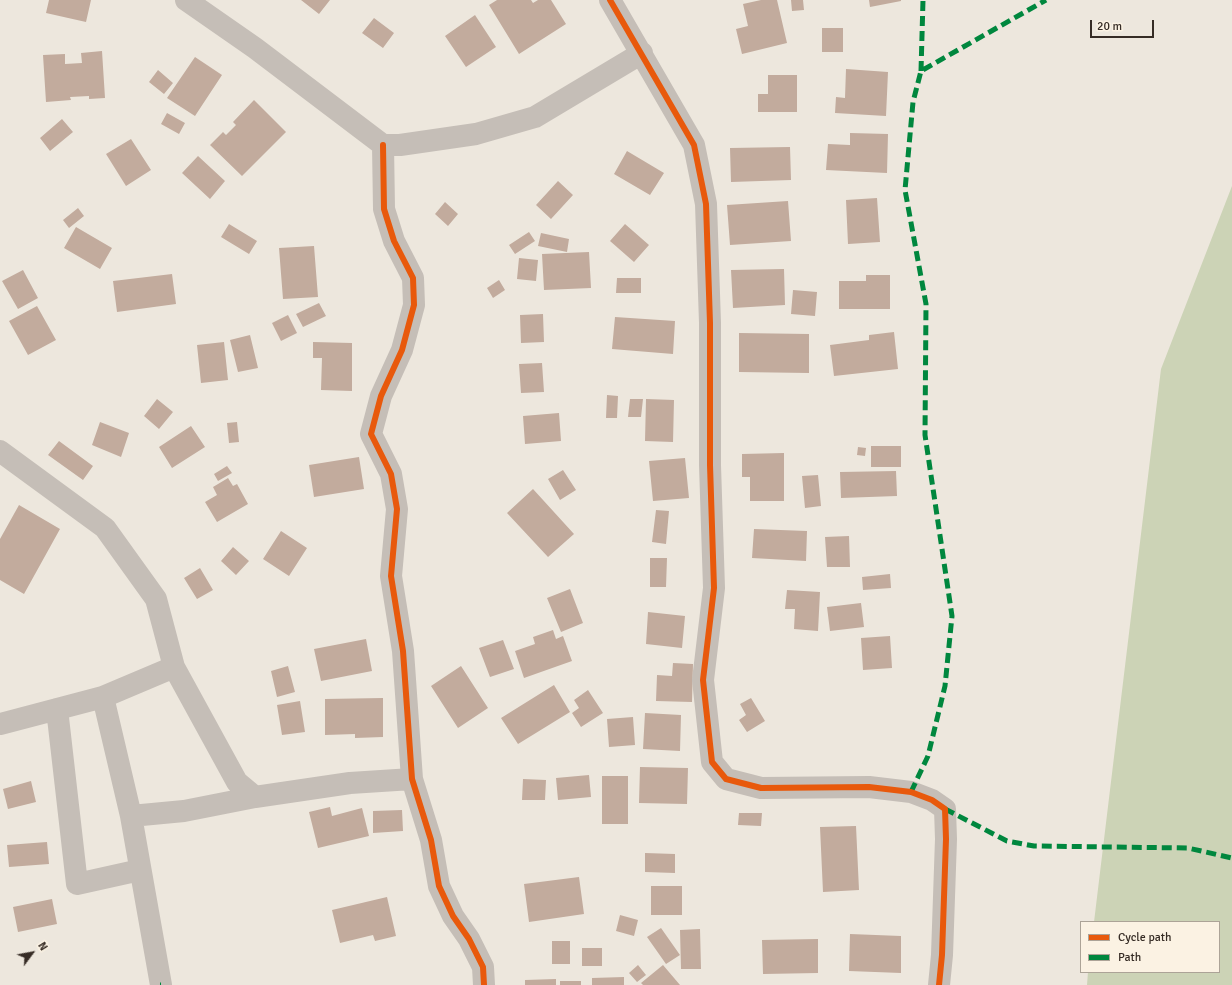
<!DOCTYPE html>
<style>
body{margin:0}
#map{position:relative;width:1232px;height:985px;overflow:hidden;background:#ede7dd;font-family:Signika,sans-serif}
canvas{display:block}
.legend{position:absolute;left:1080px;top:921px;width:140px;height:52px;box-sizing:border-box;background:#fbf2e3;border:1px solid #aca397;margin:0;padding:5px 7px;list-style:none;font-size:12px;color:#362c25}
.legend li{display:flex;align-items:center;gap:8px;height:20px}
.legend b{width:20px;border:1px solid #aca397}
.north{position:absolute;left:12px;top:933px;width:40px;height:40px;-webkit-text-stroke:3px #fbf2e3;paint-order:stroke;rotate:58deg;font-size:11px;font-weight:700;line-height:16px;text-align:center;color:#362c25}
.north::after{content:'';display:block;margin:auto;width:14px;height:18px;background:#362c25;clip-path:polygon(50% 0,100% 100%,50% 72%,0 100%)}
.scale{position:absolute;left:1090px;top:20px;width:64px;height:18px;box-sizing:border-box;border:2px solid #362c25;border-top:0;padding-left:5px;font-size:12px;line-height:14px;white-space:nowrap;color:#362c25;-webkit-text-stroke:3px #fbf2e3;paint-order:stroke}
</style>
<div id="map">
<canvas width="1232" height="985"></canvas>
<ul class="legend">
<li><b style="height:5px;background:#e8590c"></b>Cycle path</li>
<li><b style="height:5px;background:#00873e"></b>Path</li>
</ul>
<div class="north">N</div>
<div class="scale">20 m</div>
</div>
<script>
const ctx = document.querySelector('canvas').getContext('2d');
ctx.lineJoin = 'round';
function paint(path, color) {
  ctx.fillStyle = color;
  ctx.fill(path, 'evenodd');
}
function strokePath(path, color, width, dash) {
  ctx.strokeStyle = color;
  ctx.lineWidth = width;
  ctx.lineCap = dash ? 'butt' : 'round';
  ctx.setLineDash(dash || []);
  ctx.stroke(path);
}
paint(new Path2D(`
 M1232,186V985H1087L1088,972H1219V922H1094L1161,369Z`), '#ccd3b6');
paint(new Path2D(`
 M49,0H91L86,22L46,13Z
 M301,0H330L319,14Z
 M497,0H531L533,3L538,0H551L566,24L519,54L489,5Z
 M761,0H777L787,43L742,54L736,29L748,26L743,4Z
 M791,0H803L804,10L792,11Z
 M869,0H901V1L870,7Z
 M475,15L496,47L466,67L445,36Z
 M374,18L394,33L383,48L362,33Z
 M822,28H843V52H822Z
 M102,51L105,98L89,99V96L70,97L71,100L46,102L43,55L65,54V64L82,63L81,53Z
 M195,57L222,75L195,116L167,98Z
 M846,69L888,72L886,116L835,113L836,97L845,98Z
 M158,70L173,83L164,94L149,82Z
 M768,75H797V112H758V94H768Z
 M254,100L286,132L242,176L210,145L223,132L226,135L236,125L233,122Z
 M167,113L185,123L179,134L161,124Z
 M62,119L73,132L50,151L40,138Z
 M850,133L888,134L887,173L826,170L828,144L850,145Z
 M131,139L151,170L126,186L106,154Z
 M790,147L791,180L731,182L730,148Z
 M627,151L664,173L650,195L614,174Z
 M198,156L225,181L210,199L182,173Z
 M558,181L573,195L551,219L536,205Z
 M877,198L880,242L848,244L846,200Z
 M788,201L791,241L730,245L727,205Z
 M445,202L458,214L448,226L435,214Z
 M78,208L84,216L69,228L63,220Z
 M229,224L257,241L249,254L221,237Z
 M625,224L649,245L634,262L610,241Z
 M76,227L112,248L100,269L64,248Z
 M529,232L535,241L515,254L509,245Z
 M541,233L569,239L567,252L538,246Z
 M314,246L318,297L283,299L279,248Z
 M589,252L591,288L544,290L542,254Z
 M519,258L538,260L536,281L517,279Z
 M784,269L785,305L733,308L731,270Z
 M23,270L38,298L18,309L2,281Z
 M172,274L176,304L117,312L113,281Z
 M866,275H890V309H839V281H866Z
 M617,278H641V293H616Z
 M499,280L505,290L493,298L487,288Z
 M793,290L817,292L815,316L791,314Z
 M319,303L326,316L303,327L296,314Z
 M37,306L56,340L28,355L9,321Z
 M543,314L544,342L521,343L520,315Z
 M288,315L297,333L281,341L272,323Z
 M615,317L675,321L673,354L612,349Z
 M894,332L898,369L834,376L830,345L869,340V335Z
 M739,333L809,334V373L739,372Z
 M250,335L258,368L238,372L230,340Z
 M224,342L228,380L201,383L197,345Z
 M313,342L352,343V391L321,390L322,358H313Z
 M542,363L544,392L521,393L519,364Z
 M607,395L618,396L617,418H606Z
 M157,399L173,412L159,429L144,416Z
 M630,399H643L641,417H628Z
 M646,399L674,400L673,442L645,441Z
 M559,413L561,441L525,444L523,416Z
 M100,422L129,433L121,457L92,445Z
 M237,422L239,442L229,443L227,423Z
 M191,426L205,447L172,468L159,447Z
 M59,441L93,466L83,480L48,455Z
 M871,446H901V467H871Z
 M858,447L866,448L865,456L857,455Z
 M784,453V501H750V477H742V454Z
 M359,457L364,489L314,497L309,465Z
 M685,458L689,498L653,501L649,461Z
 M227,466L232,473L218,481L214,474Z
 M563,470L576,490L560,500L548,479Z
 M896,471L897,496L841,498L840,472Z
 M818,475L821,506L805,508L802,476Z
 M228,478L233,486L237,484L248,504L217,522L205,502L217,495L213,487Z
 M533,489L574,534L548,557L507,513Z
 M19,505L60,529L24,594L0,580V539Z
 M656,510L669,511L666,544L652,542Z
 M754,529L807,531L806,561L752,558Z
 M281,531L307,548L289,576L263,559Z
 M849,536L850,567H827L825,537Z
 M233,547L249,561L236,575L221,561Z
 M650,558H667L666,587H650Z
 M200,568L213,590L197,599L184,578Z
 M890,574L891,588L863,590L862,577Z
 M570,589L583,623L561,632L547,598Z
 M787,590L820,592L818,631L794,629L795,609H785Z
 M861,603L864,627L830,631L827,607Z
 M648,612L685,616L682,648L646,644Z
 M553,630L556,639L563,636L572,661L524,678L515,651L535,644L533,637Z
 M890,636L892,668L863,670L861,638Z
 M366,639L372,671L321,681L314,649Z
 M503,640L514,669L490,677L479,648Z
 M673,663L693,664L692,702L656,701L657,675L672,676Z
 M288,666L295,692L277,697L271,671Z
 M461,666L488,708L458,728L431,686Z
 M554,685L570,712L518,744L501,718Z
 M588,690L603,713L581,727L572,713L579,708L574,700Z
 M383,698V737L355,738V734L325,735V699Z
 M751,698L765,721L747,732L739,720L746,715L740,704Z
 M300,701L305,732L282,735L277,705Z
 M645,713L681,715L680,751L643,749Z
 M633,717L635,745L609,747L607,719Z
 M640,767L688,768L687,804L639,803Z
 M589,775L591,797L558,800L556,778Z
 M602,776H628V824H602Z
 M523,779L546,780L545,800H522Z
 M31,781L36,802L8,809L3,789Z
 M330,807L332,816L362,808L369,836L318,848L309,812Z
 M402,810L403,831L373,833V811Z
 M739,813H762L761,826L738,825Z
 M856,826L859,890L823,892L820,827Z
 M47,842L49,864L9,867L7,845Z
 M645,853L675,854V873L645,872Z
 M579,877L584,914L529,922L524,884Z
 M651,886H682V915H651Z
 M387,897L396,936L375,941L373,935L340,943L332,910Z
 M52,899L57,924L18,932L13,907Z
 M620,915L638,920L634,936L616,931Z
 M661,928L680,955L666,964L647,937Z
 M700,929L701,969H681L680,930Z
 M850,934L901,936V973L849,971Z
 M818,939V973L763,974L762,940Z
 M552,941H570V964H552Z
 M582,948H602V966H582Z
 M638,965L646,975L637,982L629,973Z
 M663,965L680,985H643L641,983Z
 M624,977V985H592V978Z
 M556,979V985H525V980Z
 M560,981H581V985H560Z`), '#c2ab9d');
strokePath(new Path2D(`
 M186,0L255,48L383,145H400L476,134L535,117L642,53
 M610,0L694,145L706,204L710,323V465L714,588L703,680L712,762L726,779L761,788L869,787L911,792L932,800L945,809L946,839L942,955L939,985
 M383,145L384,209L394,241L413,278L414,305L402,350L381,396L371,434L391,474L397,509L391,576L403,651L412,779L431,840L439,886L453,916L469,939L483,967L484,985
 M0,451L105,528L156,599L174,667L237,782L255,797L350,783L412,779
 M103,697L131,816L161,985
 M57,709L77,884L140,870
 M0,724L103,697L174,667
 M131,816L184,811L255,797`), '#c5beb7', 22);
strokePath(new Path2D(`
 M921,71L923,0
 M911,792L928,756L945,686L952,616L925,435L926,304L905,190L913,102L921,71L1046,0
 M945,809L1007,841L1034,846L1188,848L1232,858
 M160,985H161`), '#00873e', 5, [10, 5]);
strokePath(new Path2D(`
 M610,0L694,145L706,204L710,323V465L714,588L703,680L712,762L726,779L761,788L869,787L911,792L932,800L945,809L946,839L942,955L939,985
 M383,145L384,209L394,241L413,278L414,305L402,350L381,396L371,434L391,474L397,509L391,576L403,651L412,779L431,840L439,886L453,916L469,939L483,967L484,985`), '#e8590c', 6);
</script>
